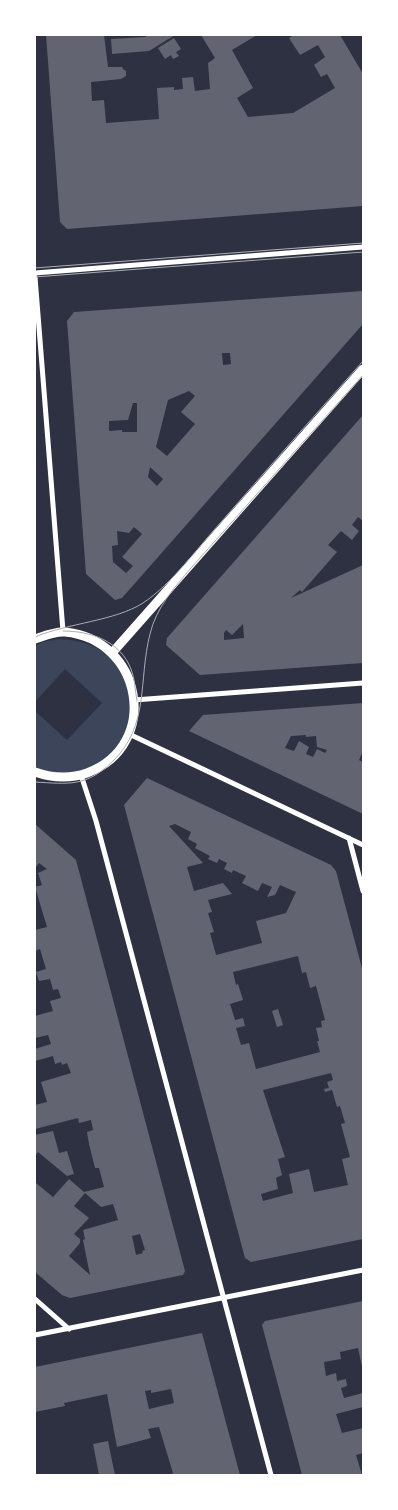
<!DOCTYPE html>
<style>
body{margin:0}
#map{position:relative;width:398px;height:1510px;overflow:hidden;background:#2d3142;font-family:Mulish,sans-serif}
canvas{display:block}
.frame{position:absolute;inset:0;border:36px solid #fff;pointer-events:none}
</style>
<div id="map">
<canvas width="398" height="1510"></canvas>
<div class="frame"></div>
</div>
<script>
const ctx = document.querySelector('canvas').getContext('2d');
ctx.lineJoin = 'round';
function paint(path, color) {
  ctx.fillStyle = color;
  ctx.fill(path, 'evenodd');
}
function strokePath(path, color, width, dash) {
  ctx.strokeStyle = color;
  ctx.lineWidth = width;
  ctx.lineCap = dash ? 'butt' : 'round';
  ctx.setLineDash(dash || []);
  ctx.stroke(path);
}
paint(new Path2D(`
 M59,639C95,641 117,654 128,689C132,702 131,716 127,730C126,735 122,739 119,743C116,747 114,752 110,756C108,758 103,760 100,762C79,774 58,779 35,767V711L67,740L102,703L65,669L35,702V646L43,642Z`), '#3c4559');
paint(new Path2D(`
 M46,35H104L108,67H122L123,69L126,71V76L121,79L91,82L92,101L104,100L106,123L159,119L157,88L174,87V90L183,89L182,78L193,77L195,91L210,89L208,63L215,58L201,35H257L232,50L253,88L237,98L248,117L293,113L335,88L327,74L321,77L314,65L325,57L318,45L300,55L289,38L294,35H340L363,74V206L67,229L60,222Z
 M148,35H175L149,51L112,54L111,39L145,37Z
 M174,38L181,49L176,52L179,56L173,59L171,55L165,59L158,48Z
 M363,291V324L122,598L115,600L86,574L67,321L74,312ZM222,353H230L231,364L223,365ZM189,391L195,396L181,412L195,424L167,456L156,447L168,400ZM133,403H137V432H122V430L109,431V421L128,420ZM150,467L163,479L157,486L148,477ZM134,527L142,534L122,557L133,566L126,573L113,562L112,546L118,545L117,531L129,533Z
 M363,415V521L358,517L352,525L359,531L352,540L341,531L328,545L337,552L302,592L300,590L291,598L363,565V663L200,675L166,645L167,638ZM243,624L244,638L224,640V633L226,630L232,635Z
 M363,703V751L359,760L363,762V814L189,731L203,715ZM306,735V737L316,736L317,747L327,750L325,753L317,749L313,757L306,754L309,747L299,741L294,751L285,748L291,736Z
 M147,778L331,865L336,871L363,972V1239L251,1262L245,1258L124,805ZM175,824L191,832L188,839L197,844L195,848L210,856L208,859L217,863L219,859L227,863L224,869L232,873L233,870L246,876L242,883L258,891L262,883L272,887L267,897L275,895L280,885L296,892L286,913L256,921L262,943L216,955L210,933L214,932L208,913L212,912L208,900L232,894L223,883L194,891L187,867L203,863L169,826ZM298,956L302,973L306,972L310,988L316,986L325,1020L321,1021L322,1027L316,1028L319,1041H317L320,1052L256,1069L249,1043L241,1045L236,1028L245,1026L243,1018L235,1020L230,1004L243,1000L238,984L236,985L233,972ZM331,1073L333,1080L327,1082L329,1088L324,1089L325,1092L332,1090L337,1107L340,1106L345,1123L341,1124L350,1157L342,1159L348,1185L314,1192L309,1169L289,1174L293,1193L263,1201L261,1194L278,1189L276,1178L282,1175L278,1159L285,1157L263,1090Z
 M35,824L76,860L185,1271L183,1275L70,1298L62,1295L35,1272V1185L36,1183L53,1197L69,1179L84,1192L104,1187L99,1168H95L89,1144L87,1132L93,1130L91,1120L79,1123L78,1118L35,1129V1105L47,1102L41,1082L71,1073L67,1063L62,1065L61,1062L55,1064L53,1056L35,1061V1049L51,1044L48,1035L35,1038V1016L53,1011L50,1001L61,998L58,989L53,990L50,979L39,981L36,972L46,969L40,949L35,951V930L47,927L35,887L42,885L38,873L47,869L39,863L35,868ZM85,1193L101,1207L113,1204L118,1220L83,1230L85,1239L83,1240L90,1275L69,1256L80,1243V1239L74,1234L89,1218L74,1206ZM140,1234L145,1250L142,1251L143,1253L136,1255L132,1236Z
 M278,1009L283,1025L277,1027L272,1011Z
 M53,1131L59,1153L67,1151L74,1174L67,1176L38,1152L35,1156V1135Z
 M363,1301V1371L358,1348L340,1352L341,1359L324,1362L326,1376L336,1373L337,1381L346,1379L347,1386L341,1388L344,1398L363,1393V1407L336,1414L342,1433L363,1428V1453L356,1455L362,1475H302L262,1325L265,1321Z
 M202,1333L240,1475H170L173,1473L159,1427L148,1429L151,1438L117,1447L107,1394L64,1403L65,1406L35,1412V1367ZM171,1389L174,1403L149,1409L145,1391L151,1390V1393Z
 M108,1441L115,1475H99L93,1444Z`), '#626471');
strokePath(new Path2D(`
 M35,273L363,247
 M35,277L63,631
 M134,700L363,683
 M129,734L363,845
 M81,775L96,821L271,1475
 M349,838L363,891
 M35,1299L69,1329
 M35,1335L363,1270`), '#fff', 5);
strokePath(new Path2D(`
 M35,639C44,636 55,631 65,632C142,639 162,745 87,773C70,779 52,778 35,772
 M112,653L363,369`), '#fff', 9);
strokePath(new Path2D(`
 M35,268L363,243
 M35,277L363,252
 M63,631C91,631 120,641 131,669C135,679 135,690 137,701
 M35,637C68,623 115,621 143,603C172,584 199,546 222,521C269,467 316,414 363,361
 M35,782C69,784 86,787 112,762C150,726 138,681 150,634C156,608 174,588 191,568L363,375`), '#abadb3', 1);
</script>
